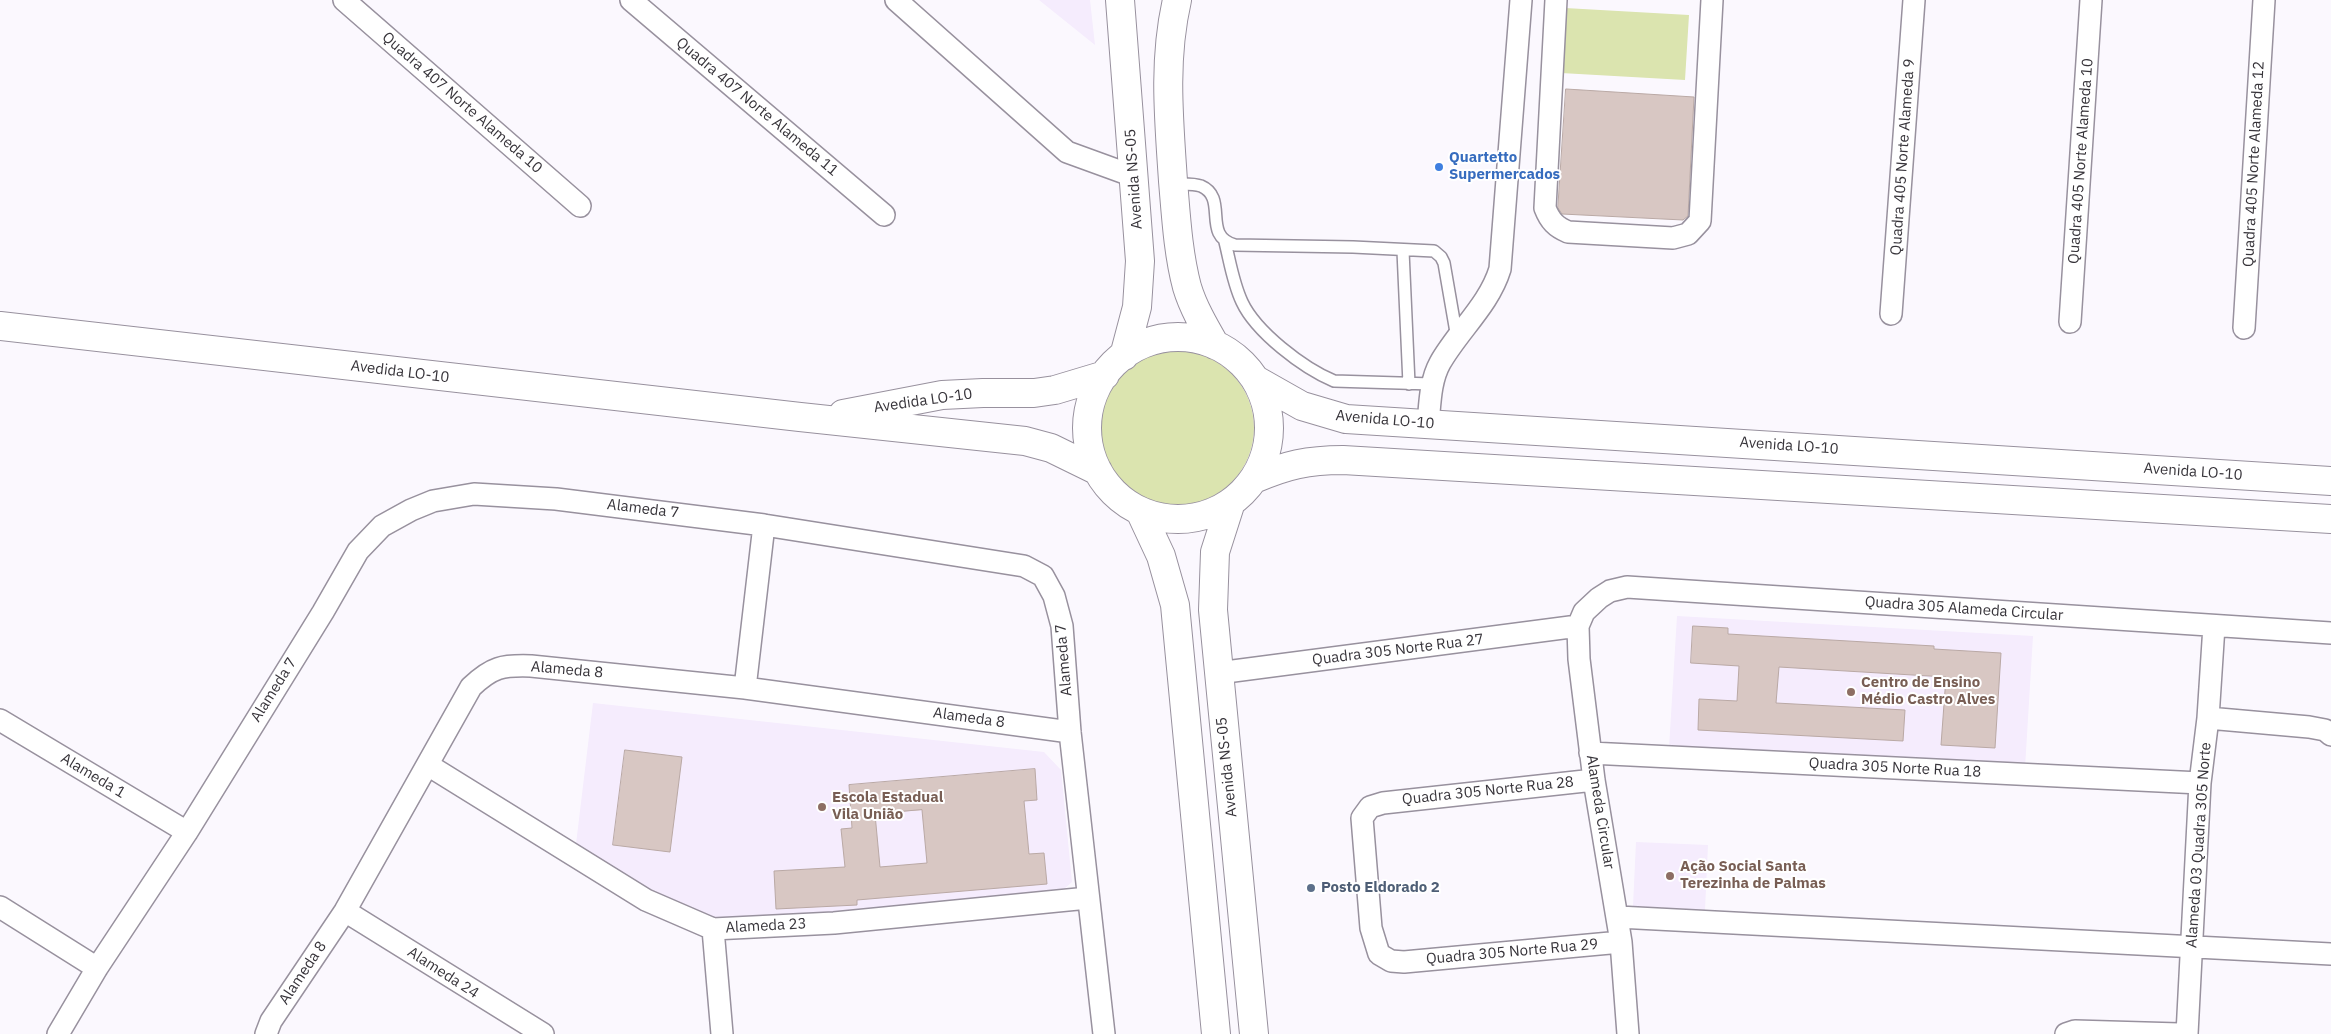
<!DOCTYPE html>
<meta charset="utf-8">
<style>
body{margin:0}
canvas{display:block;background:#fbf8fe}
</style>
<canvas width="2331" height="1034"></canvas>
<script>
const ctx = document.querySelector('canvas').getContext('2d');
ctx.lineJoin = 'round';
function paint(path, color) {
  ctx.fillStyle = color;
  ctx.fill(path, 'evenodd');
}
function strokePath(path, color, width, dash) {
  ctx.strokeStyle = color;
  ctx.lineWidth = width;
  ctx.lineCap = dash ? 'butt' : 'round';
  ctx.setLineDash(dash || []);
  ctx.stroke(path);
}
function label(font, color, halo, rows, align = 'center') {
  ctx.font = font + ' "IBM Plex Sans",sans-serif';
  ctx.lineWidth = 4;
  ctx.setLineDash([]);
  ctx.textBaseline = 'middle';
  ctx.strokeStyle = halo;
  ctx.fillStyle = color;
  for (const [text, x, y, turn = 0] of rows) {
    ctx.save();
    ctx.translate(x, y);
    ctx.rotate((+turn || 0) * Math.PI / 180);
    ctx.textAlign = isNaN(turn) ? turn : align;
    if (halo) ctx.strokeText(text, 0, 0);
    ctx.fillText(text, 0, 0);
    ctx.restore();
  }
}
paint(new Path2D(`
 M1039,0H1090L1095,45Z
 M1677,616L2033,636L2025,768L1669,748Z
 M593,703L1044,752L1061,770L1072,882L1057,895L839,917L713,921L650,893L576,844Z
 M1636,842L1708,845L1705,910L1633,906Z`), '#f5ecfd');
paint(new Path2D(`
 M1565,8L1689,15L1685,80L1561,73Z
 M1100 428a77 77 0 1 1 154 0a77 77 0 1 1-154 0Z`), '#dbe4af');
const building = new Path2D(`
 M1566,89L1694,97L1688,216L1683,220L1562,214L1558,208Z
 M1693,626L1728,628V634L1934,646V649L2001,653L1995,748L1941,745L1946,677L1779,667L1776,703L1905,710L1903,741L1698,730L1699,699L1737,701L1739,666L1691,663Z
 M625,750L682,757L670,852L613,845Z
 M1035,769L1037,800L1024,801L1029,854L1044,853L1047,884L857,900V905L776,909L774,871L845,867L841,829L852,828L849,785ZM922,810L927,863L880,867L875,814Z`);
paint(building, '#d8c7c3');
strokePath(building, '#baa9a5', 1);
const lane = new Path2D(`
 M1174,184C1182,184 1193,183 1201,186C1229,198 1201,236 1235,245L1353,247L1434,251L1441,257L1444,263L1457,338
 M1225,242C1230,262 1233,283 1242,302C1256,332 1303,368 1334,381L1432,384
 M1403,251L1409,384`);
const street = new Path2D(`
 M344,0L580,206
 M631,0L884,215
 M896,0L1067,152L1133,176
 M1556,0L1545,208C1550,221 1556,227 1568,232L1673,238L1688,234L1700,221L1712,0
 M1891,314L1914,0
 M2070,322L2091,0
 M2244,328L2264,0
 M1428,424C1430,404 1430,381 1440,363C1458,331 1489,305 1500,269L1521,0
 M1218,673L1578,626
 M745,688L764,525
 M2208,718L2309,727L2325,730L2331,735
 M0,720L187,832
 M1590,753L2200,783
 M428,765L646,900L713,929L834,923L1088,898
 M1594,780L1383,803L1370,807L1362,818L1371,928L1379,954L1391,961L1404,962L1621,942
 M0,907L97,968
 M345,911L543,1034
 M1618,917L2331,954
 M713,929L722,1034
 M58,1034L97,968L187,832L323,612L358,551L382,526L411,510L433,501L474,494L556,499L764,525L1024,566L1043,576L1054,596L1062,626L1070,732L1104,1034
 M266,1034L271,1021L345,911L471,687C492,667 502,665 531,666L745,688L1070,732
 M1628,1034L1621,942L1594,780L1579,659L1578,626L1584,612L1599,598L1610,591L1627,587L2331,633
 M2066,1034L2075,1031L2179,1034
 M2187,1034L2200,783L2208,718L2214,626`);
const secondary = new Path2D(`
 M1120,0L1140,261L1137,307L1124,356
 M1177,0C1163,61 1169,120 1173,181C1176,216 1178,253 1187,287C1193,307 1204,326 1215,345
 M0,326L800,417L1025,441L1051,448L1098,471
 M1087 428a91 91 0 1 1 182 0a91 91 0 1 1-182 0Z
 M1256,380L1302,406L1346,419L2331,481
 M843,414L942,395L983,393H1034L1055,390L1105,375
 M1254,479C1286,465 1308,460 1343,460L2331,519
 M1231,502L1215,552L1213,610L1254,1034
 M1140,511L1161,556L1175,605L1216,1034`);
strokePath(lane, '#98919e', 14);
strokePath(street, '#98919e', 24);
strokePath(secondary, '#98919e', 30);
strokePath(lane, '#fff', 11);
strokePath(street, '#fff', 21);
strokePath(secondary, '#fff', 28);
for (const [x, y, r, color] of [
 [1439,167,5,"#3f7fe0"],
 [1851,692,5,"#8d6e63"],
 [822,807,5,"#8d6e63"],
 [1670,876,5,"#8d6e63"],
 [1311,888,5,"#5c6f8a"]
]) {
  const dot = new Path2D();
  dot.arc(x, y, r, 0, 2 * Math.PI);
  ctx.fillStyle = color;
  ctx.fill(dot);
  strokePath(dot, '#fff', 2);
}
label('15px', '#37343a', '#fff', [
 ["Quadra 407 Norte Alameda 10",462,103,41],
 ["Quadra 407 Norte Alameda 11",757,107,40],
 ["Quadra 405 Norte Alameda 9",1903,157,-86],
 ["Quadra 405 Norte Alameda 10",2081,161,-86],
 ["Quadra 405 Norte Alameda 12",2254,164,-87],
 ["Avenida NS-05",1134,179,-94],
 ["Avedida LO-10",400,372,7],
 ["Avedida LO-10",923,401,-8],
 ["Avenida LO-10",1385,420,5],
 ["Avenida LO-10",1789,446,4],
 ["Avenida LO-10",2193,472,4],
 ["Alameda 7",643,509,7],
 ["Quadra 305 Alameda Circular",1964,609,4],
 ["Quadra 305 Norte Rua 27",1398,650,-7],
 ["Alameda 7",1064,660,-95],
 ["Alameda 8",567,670,5],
 ["Alameda 7",274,690,-58],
 ["Alameda 8",969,718,8],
 ["Avenida NS-05",1227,767,-96],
 ["Quadra 305 Norte Rua 18",1895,768,3],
 ["Alameda 1",93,776,31],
 ["Quadra 305 Norte Rua 28",1488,791,-6],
 ["Alameda Circular",1600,812,81],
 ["Alameda 03 Quadra 305 Norte",2199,845,-86],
 ["Alameda 23",766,926,-3],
 ["Quadra 305 Norte Rua 29",1512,952,-5],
 ["Alameda 8",303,973,-56],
 ["Alameda 24",443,973,33]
]);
label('bold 15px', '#366cbe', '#fff', [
 ["Quartetto",1449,158],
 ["Supermercados",1449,175]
], 'left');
label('bold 15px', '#785e54', '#fff', [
 ["Centro de Ensino",1861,683],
 ["Médio Castro Alves",1861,700],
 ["Escola Estadual",832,798],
 ["Vila União",832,815],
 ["Ação Social Santa",1680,867],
 ["Terezinha de Palmas",1680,884]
], 'left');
label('bold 15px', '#4e5e75', '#fff', [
 ["Posto Eldorado 2",1321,888]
], 'left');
</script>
